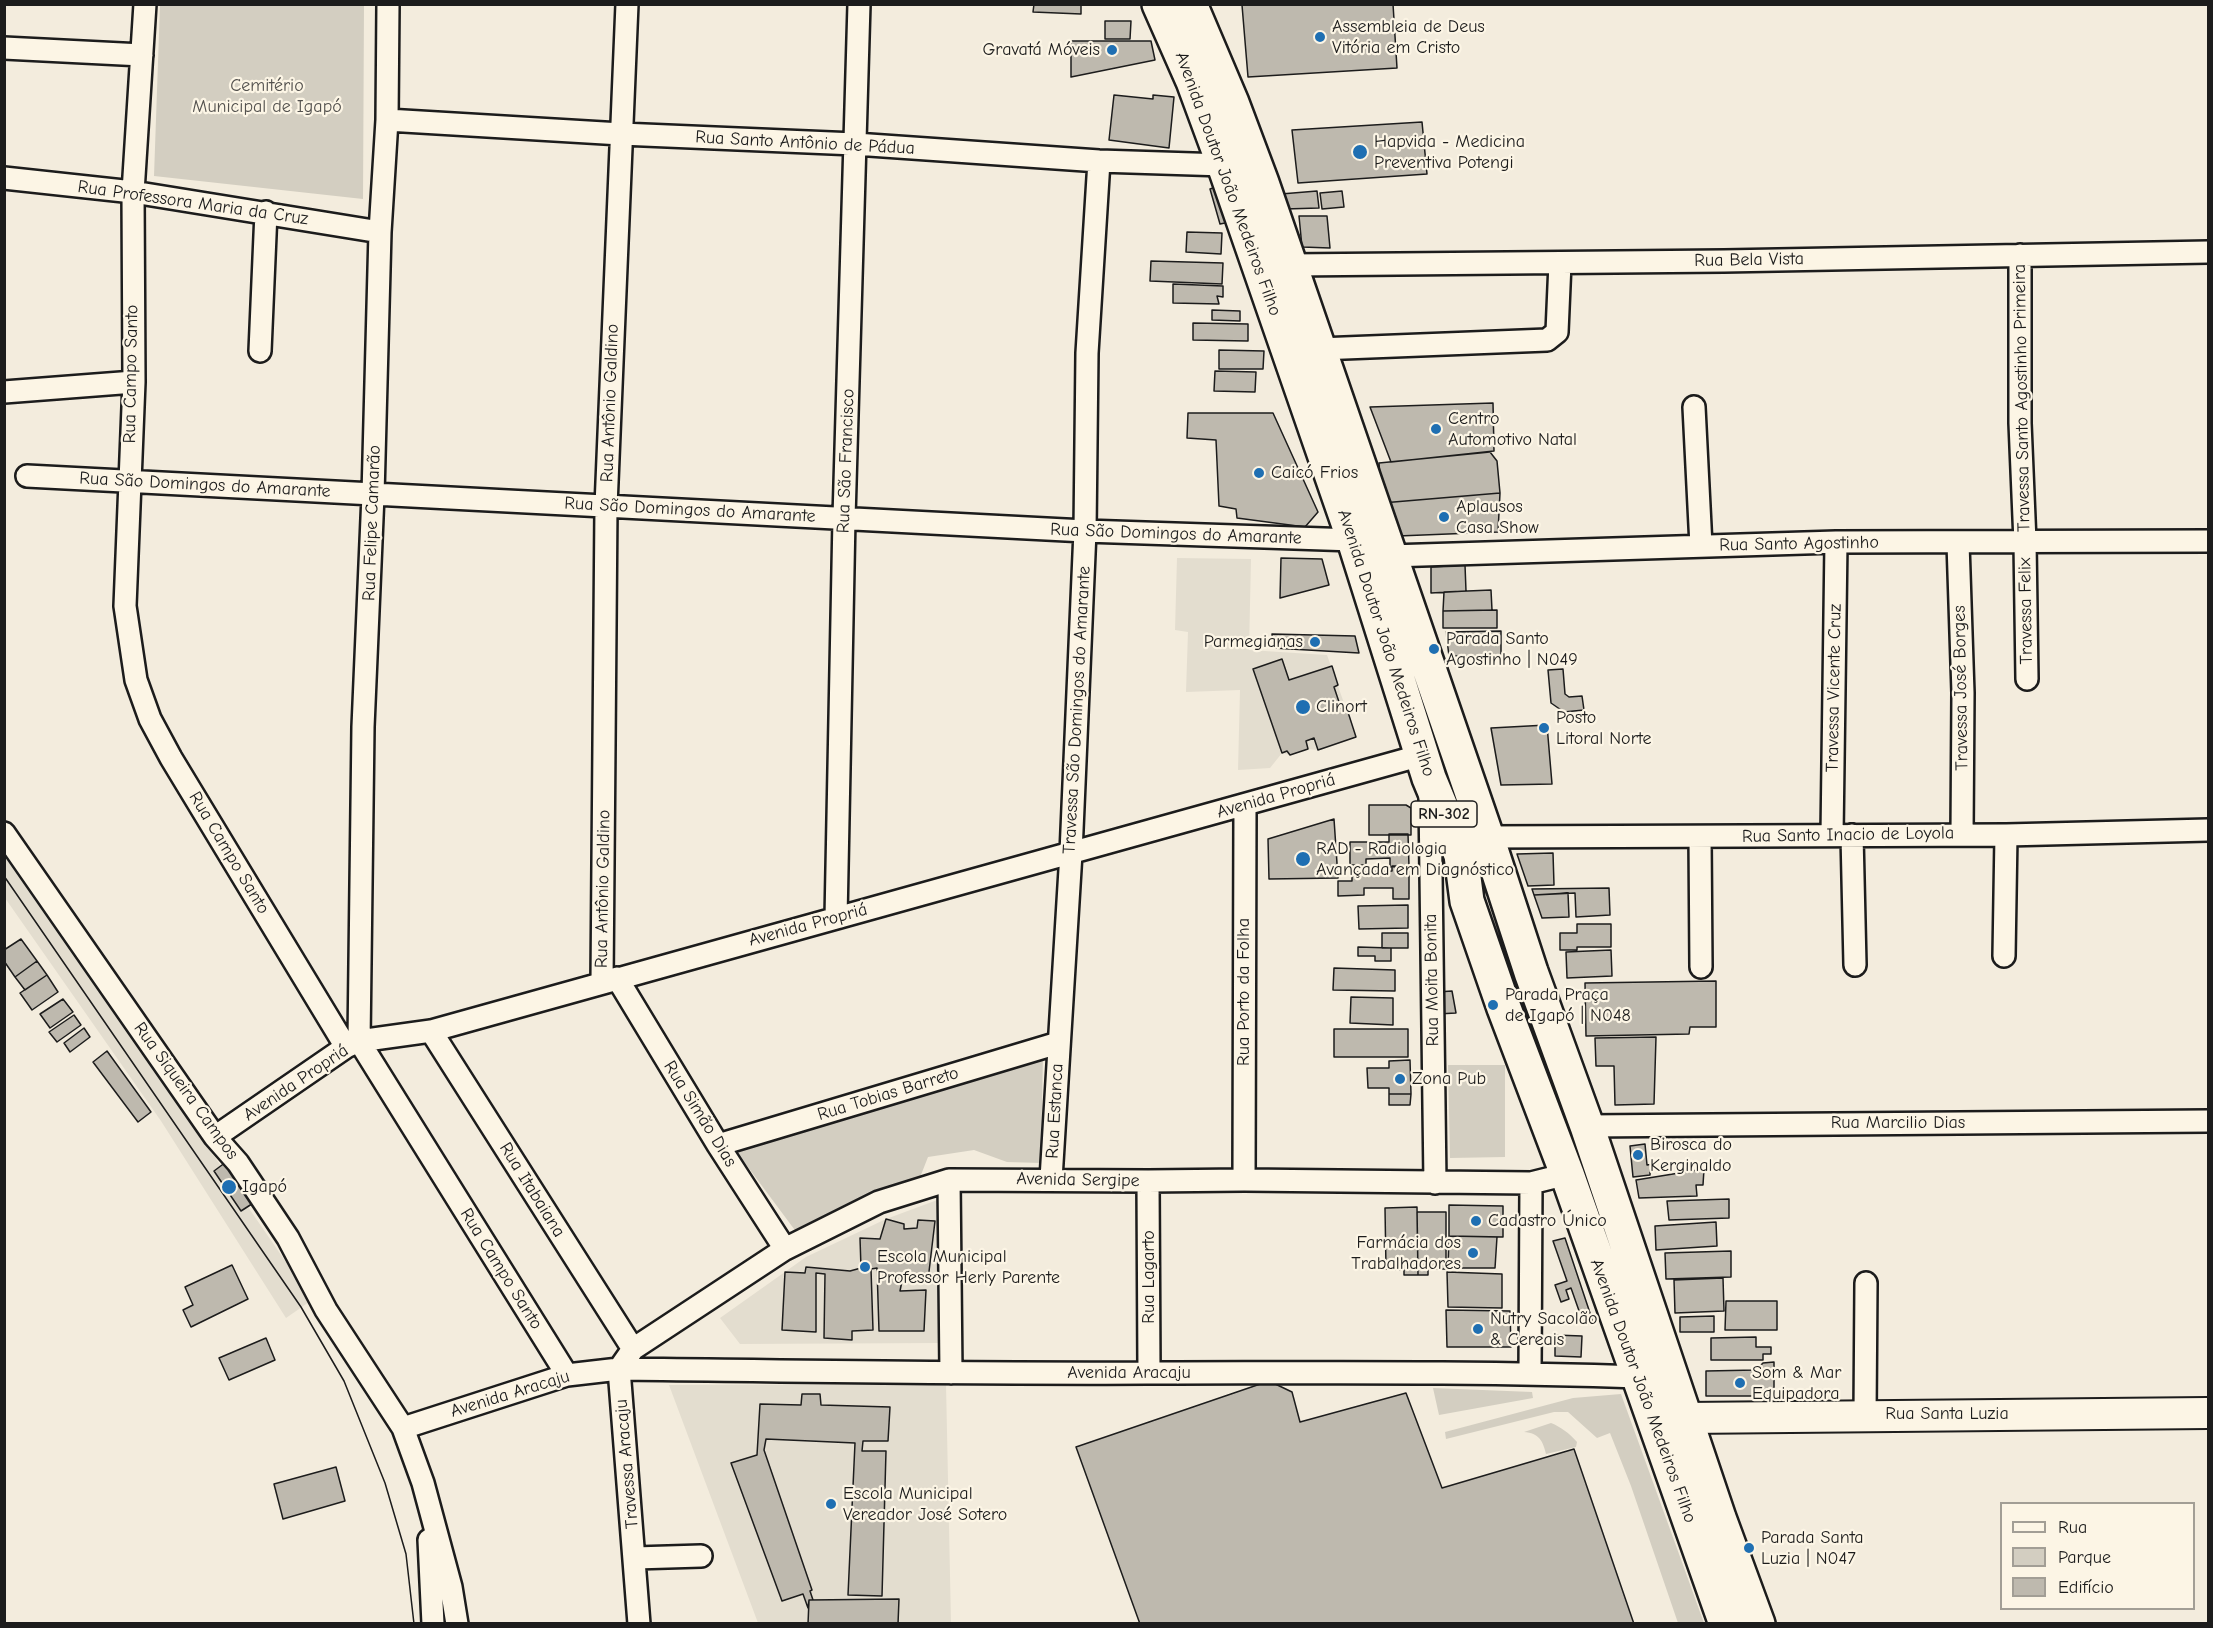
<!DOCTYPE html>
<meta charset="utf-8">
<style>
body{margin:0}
#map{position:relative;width:2213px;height:1628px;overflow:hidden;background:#f3ecdd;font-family:"Comic Neue",sans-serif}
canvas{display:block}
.frame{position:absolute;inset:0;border:6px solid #1c1c1c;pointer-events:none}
.legend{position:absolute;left:2000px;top:1502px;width:195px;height:108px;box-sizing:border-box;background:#fcf5e5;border:2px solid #a29e95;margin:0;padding:8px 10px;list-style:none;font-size:18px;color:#1c1c1c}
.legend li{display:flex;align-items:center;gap:12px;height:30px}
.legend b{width:30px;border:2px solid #a29e95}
</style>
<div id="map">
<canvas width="2213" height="1628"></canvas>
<div class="frame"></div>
<ul class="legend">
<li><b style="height:8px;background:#fcf5e5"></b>Rua</li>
<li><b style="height:16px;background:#d3cec1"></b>Parque</li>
<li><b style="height:16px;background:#beb9ae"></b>Edifício</li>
</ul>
</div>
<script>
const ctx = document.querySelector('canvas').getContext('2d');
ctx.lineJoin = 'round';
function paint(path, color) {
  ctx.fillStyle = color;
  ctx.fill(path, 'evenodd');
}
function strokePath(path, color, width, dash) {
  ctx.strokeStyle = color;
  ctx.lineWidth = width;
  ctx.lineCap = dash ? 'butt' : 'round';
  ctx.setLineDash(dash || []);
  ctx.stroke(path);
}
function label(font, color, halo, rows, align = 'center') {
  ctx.font = font + ' "Comic Neue",sans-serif';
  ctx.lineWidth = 4.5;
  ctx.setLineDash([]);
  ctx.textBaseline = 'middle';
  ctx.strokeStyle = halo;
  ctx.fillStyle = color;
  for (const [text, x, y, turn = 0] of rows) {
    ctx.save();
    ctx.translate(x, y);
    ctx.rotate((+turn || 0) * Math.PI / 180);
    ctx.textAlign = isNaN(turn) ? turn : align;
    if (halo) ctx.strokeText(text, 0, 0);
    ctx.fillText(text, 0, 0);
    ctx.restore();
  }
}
paint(new Path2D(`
 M1177,558L1251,559L1249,650L1327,655L1356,737L1318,750L1308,749L1290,755L1282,753L1270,768L1238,770L1240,690L1186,692L1188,632L1175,630Z
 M4,844L191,1115L187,1118L221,1166L258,1200L248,1207L312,1300L286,1318L161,1121L5,898Z
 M940,1199L938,1343L740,1344L720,1318L806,1257L886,1219Z
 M946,1384L951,1623H758L669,1385Z`), '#e3ddcf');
paint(new Path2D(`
 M160,5H364L363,199L154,176Z
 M1043,1053L1041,1163L1007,1162L974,1150L928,1157L919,1180L797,1233L736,1151Z
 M1448,1065H1505V1157L1450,1158Z
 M1433,1388L1532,1392L1533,1398L1439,1415Z
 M1621,1394L1704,1623H1678L1631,1486L1610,1433L1597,1438L1568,1412H1554L1446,1439L1445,1432L1573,1398Z
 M1551,1423C1561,1427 1569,1433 1577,1442L1576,1447L1546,1454C1543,1441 1539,1433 1524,1432Z`), '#d3cec1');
const building = new Path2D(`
 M1034,4H1081V14L1033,12Z
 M1253,4H1393L1397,68L1248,77L1242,5Z
 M1105,21H1131L1130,39H1105Z
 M1071,41H1151L1155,60L1071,77Z
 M1114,95L1153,99V95L1174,97L1169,148L1109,140Z
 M1422,122L1427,174L1298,183L1292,130Z
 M1219,186L1230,222L1220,224L1210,189Z
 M1317,191L1319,208L1285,209L1281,194Z
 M1342,191L1344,207L1322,209L1320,193Z
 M1299,216H1327L1330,248L1302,247Z
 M1187,232L1222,233L1221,254L1186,252Z
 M1151,261L1223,263L1222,284L1150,281Z
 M1173,284L1223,286V297L1217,296L1219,304L1173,303Z
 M1212,310L1240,311V321L1212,320Z
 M1193,323L1248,324V341L1193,340Z
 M1219,350L1264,351L1263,369H1219Z
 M1215,371L1256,372L1255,392L1214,391Z
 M1493,403L1494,451L1391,462L1370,407Z
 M1188,413H1273L1318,512L1305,527L1237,518L1236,509L1219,506L1216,440L1187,438Z
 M1490,452L1497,461L1500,493L1382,503L1379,463Z
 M1500,493L1498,532L1398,536L1382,503Z
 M1281,558L1322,559L1329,585L1280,598Z
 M1465,565L1466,591L1431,593V567Z
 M1491,590L1492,610L1443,611L1444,592Z
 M1497,610V628H1443V611Z
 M1501,631V656H1449L1446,632Z
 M1272,634L1355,636L1359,653L1273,648Z
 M1282,659L1289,680L1332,666L1338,685L1334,687L1341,708L1346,706L1356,737L1318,750L1314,738L1306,741L1308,749L1290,755L1287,751L1282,753L1253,669Z
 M1563,669L1565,694L1569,697L1582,696L1584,710L1564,712L1551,703L1548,670Z
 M1547,725L1552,784L1501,785L1491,728Z
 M1369,805H1406L1411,808V835H1369Z
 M1334,819L1338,878L1269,879L1268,839Z
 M1389,834H1408L1409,866L1390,867V858L1366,859V865H1350V842H1389Z
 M1553,853L1554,885L1528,886L1517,854Z
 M1392,866H1409V899H1393V888H1364V895L1338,896V881H1352V872L1392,871Z
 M1609,888L1610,915L1576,917L1575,893L1534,895L1532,889Z
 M1568,893L1569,917L1542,918L1534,895Z
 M1408,905V928L1359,929L1358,906Z
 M1577,924H1611V947H1577V950H1560V933H1577Z
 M1382,933H1408V948H1382Z
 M21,939L37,961L15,977L4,961V950Z
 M1358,947L1391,948V961H1375V956H1358Z
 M1611,950L1612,976L1567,978L1566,952Z
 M37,961L47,975L25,990L15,977Z
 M1334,968L1395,970V991L1333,990Z
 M47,975L58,992L32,1010L20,993Z
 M1716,981V1027H1690L1689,1034L1586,1036L1585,983Z
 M1452,991L1456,1013L1437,1014V992Z
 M1351,997L1393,998V1025L1350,1023Z
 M63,999L73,1012L50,1028L40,1014Z
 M74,1015L81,1025L57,1042L49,1032Z
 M84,1028L90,1037L70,1052L64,1043Z
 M1334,1029H1408V1057H1334Z
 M1656,1037L1654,1104L1615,1105L1614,1066H1596L1595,1038Z
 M107,1051L151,1112L138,1122L93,1062Z
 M1410,1060L1411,1094H1389V1088H1368L1367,1068H1389V1061Z
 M1389,1094H1411L1410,1105H1389Z
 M1645,1144L1647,1165L1654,1164V1169L1650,1170V1175L1633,1177L1630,1146Z
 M230,1159L258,1200L241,1211L214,1171Z
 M1704,1169L1703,1185H1696L1697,1196L1639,1198L1636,1180Z
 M1729,1199V1218L1669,1220L1667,1201Z
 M1449,1205L1503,1206V1237L1449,1236Z
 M1417,1207L1418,1275H1404V1270L1386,1269L1385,1208Z
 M1417,1212H1446V1269H1428V1275H1418Z
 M886,1219L904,1224V1229L917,1228L918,1220L935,1221L928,1280L902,1281L900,1291L926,1290L924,1331H879L877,1268L871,1269L873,1330L852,1331V1340L824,1338L825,1274L816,1273V1332L782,1330L785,1272L805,1273L806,1267L850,1271L861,1268L860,1238L880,1239Z
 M1716,1222L1717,1246L1656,1250L1655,1226Z
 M1449,1236L1497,1237L1495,1268H1448Z
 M1565,1238L1593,1322L1584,1325L1571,1288L1566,1290L1569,1299L1561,1302L1555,1285L1567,1281L1553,1241Z
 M1731,1251V1277L1666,1279L1665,1253Z
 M232,1265L248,1299L191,1327L183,1310L193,1305L185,1287Z
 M1447,1272L1502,1274V1308L1448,1307Z
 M1723,1278L1724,1311L1675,1313L1674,1280Z
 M1726,1301H1777V1330H1725Z
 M1446,1310L1510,1311L1511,1347H1447Z
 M1714,1316V1332H1680V1317Z
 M1555,1335L1582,1336L1581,1357L1555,1356Z
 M1756,1337V1347H1771V1354H1763V1360H1711V1338Z
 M266,1338L275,1360L229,1380L219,1358Z
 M1774,1362V1396H1706V1371L1756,1370L1763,1363Z
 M1269,1381L1292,1392L1300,1422L1406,1393L1442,1488L1574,1449L1634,1624H1140L1076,1447Z
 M802,1394H820L821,1405L890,1407L888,1441H863L862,1451H886L882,1596L848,1595L855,1443L766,1439L764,1450L812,1590L810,1591L813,1600H809L808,1608L803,1594L782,1601L731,1463L757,1455L760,1404L801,1405Z
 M336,1467L345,1501L283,1519L274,1484Z
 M899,1599L898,1624H808L809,1600Z`);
paint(building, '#beb9ae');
strokePath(building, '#1c1c1c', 1.5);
const minor = new Path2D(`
 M145,4L133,192L134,382L125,606L136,680L150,719L171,758L346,1047
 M388,4L387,120L380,232L373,495L363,727L359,1041L567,1375
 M4,48L142,55
 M387,120L621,134L855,144L1099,161L1224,165
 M4,178L133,192L380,232
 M2020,255V423L2025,542L2027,679
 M1290,265L1724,261L2208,252
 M1319,349L1547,340L1557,332L1560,263
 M260,351L266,212
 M4,392L134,382
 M1694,407L1701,546
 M27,476L1085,531L1354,540
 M1958,543L1963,693L1962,834
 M1390,556L1836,542L2208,541
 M1430,797L1435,1183
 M4,833L215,1137L238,1163L288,1238L326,1310L403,1428L423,1483L451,1587L457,1624
 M1832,835L1836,542
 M1852,835L1855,965
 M1487,837L2006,835L2208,830
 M1700,837L1701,967
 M836,918L844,518L859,4
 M2004,956L2006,835
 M617,978L718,1145L785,1249
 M602,982L606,506L627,4
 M431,1031L633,1349
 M1587,1126L2208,1121
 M215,1137L346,1047L359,1041L431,1031L1422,755
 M718,1145L1058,1043
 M1051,1179L1071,853L1085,531L1087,353L1099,161
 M949,1180L951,1373
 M1244,1180L1245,805
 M1148,1181L1149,1373
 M619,1369L633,1349L785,1249L879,1202L949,1180L1148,1181L1244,1180L1531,1183L1567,1174
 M619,1369L639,1624
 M1530,1373L1531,1183
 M1865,1415L1866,1283
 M403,1428L567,1375L619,1369C795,1371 971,1374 1147,1373C1311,1373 1475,1371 1639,1377
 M429,1540L433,1624
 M635,1558L701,1556`);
const secondary = new Path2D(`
 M1686,1418L2208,1413`);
const primary = new Path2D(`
 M1159,4L1193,81L1224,165L1354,540L1429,778L1461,855L1467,901L1504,1008L1567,1174L1726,1624
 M1190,4L1232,103L1262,183L1487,837L1531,972L1587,1126L1719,1518L1758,1624`);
strokePath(minor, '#1c1c1c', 26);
strokePath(secondary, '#1c1c1c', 34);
strokePath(primary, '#1c1c1c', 38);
strokePath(minor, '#fcf5e5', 21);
strokePath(secondary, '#fcf5e5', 30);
strokePath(primary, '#fcf5e5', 33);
strokePath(new Path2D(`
 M4,876L301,1307L344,1381L385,1483L406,1554L414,1624`), '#1c1c1c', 1.5);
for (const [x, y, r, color] of [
 [1320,37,6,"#1f6fb2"],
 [1112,50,6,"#1f6fb2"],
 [1360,152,8,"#1f6fb2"],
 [1436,429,6,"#1f6fb2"],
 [1259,473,6,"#1f6fb2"],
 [1444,517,6,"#1f6fb2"],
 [1315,642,6,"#1f6fb2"],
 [1434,649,6,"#1f6fb2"],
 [1303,707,8,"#1f6fb2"],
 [1544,728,6,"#1f6fb2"],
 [1303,859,8,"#1f6fb2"],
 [1493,1005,6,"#1f6fb2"],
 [1400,1079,6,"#1f6fb2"],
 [1638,1155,6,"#1f6fb2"],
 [229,1187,8,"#1f6fb2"],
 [1476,1221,6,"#1f6fb2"],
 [1473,1253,6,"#1f6fb2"],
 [865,1267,6,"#1f6fb2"],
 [1478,1329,6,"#1f6fb2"],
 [1740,1383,6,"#1f6fb2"],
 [831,1504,6,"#1f6fb2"],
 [1749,1548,6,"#1f6fb2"]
]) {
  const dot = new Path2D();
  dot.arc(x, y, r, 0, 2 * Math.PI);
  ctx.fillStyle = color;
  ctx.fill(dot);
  strokePath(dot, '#fcf5e5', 2);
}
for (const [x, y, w] of [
 [1444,814,66]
]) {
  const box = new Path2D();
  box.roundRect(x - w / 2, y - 13, w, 26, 4.5);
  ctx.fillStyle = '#fcf5e5';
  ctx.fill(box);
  strokePath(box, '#1c1c1c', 1.5);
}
label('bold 16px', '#1c1c1c', null, [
 ["RN-302",1444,814]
]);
label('18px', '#1c1c1c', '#fcf5e5', [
 ["Assembleia de Deus",1332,27],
 ["Vitória em Cristo",1332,48],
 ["Gravatá Móveis",1100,50,"right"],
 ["Hapvida - Medicina",1374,142],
 ["Preventiva Potengi",1374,163],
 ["Centro",1448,419],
 ["Automotivo Natal",1448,440],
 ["Caicó Frios",1271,473],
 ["Aplausos",1456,507],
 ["Casa Show",1456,528],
 ["Parada Santo",1446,639],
 ["Agostinho | N049",1446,660],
 ["Parmegianas",1303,642,"right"],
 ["Clinort",1316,707],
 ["Posto",1556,718],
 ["Litoral Norte",1556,739],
 ["RAD - Radiologia",1316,849],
 ["Avançada em Diagnóstico",1316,870],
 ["Parada Praça",1505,995],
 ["de Igapó | N048",1505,1016],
 ["Zona Pub",1412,1079],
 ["Birosca do",1650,1145],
 ["Kerginaldo",1650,1166],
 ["Igapó",242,1187],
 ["Cadastro Único",1488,1221],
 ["Farmácia dos",1461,1243,"right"],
 ["Trabalhadores",1461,1264,"right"],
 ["Escola Municipal",877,1257],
 ["Professor Herly Parente",877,1278],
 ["Nutry Sacolão",1490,1319],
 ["& Cereais",1490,1340],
 ["Som & Mar",1752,1373],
 ["Equipadora",1752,1394],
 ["Escola Municipal",843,1494],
 ["Vereador José Sotero",843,1515],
 ["Parada Santa",1761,1538],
 ["Luzia | N047",1761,1559]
], 'left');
label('18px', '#53514e', '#fcf5e5', [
 ["Cemitério",267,86],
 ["Municipal de Igapó",267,107]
]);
label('18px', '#1c1c1c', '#fcf5e5', [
 ["Rua Santo Antônio de Pádua",805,143,3],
 ["Avenida Doutor João Medeiros Filho",1228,184,70],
 ["Rua Professora Maria da Cruz",193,203,8],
 ["Rua Bela Vista",1749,260,-1],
 ["Rua Campo Santo",131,374,-89],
 ["Travessa Santo Agostinho Primeira",2022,398,-91],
 ["Rua Antônio Galdino",610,403,-88],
 ["Rua São Francisco",846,461,-88],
 ["Rua São Domingos do Amarante",205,485,3],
 ["Rua São Domingos do Amarante",690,510,3],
 ["Rua Felipe Camarão",372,523,-88],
 ["Rua São Domingos do Amarante",1176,534,2],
 ["Rua Santo Agostinho",1799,544,-1],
 ["Travessa Felix",2026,611,-91],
 ["Avenida Doutor João Medeiros Filho",1386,643,72],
 ["Travessa Vicente Cruz",1834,688,-89],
 ["Travessa José Borges",1961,688,-91],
 ["Travessa São Domingos do Amarante",1077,710,-87],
 ["Avenida Propriá",1276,796,-16],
 ["Rua Santo Inacio de Loyola",1848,835,-1],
 ["Rua Campo Santo",229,853,59],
 ["Rua Antônio Galdino",603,889,-89],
 ["Avenida Propriá",808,925,-15],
 ["Rua Moita Bonita",1432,980,-91],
 ["Rua Porto da Folha",1244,992,-90],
 ["Avenida Propriá",296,1083,-34],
 ["Rua Siqueira Campos",186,1091,54],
 ["Rua Tobias Barreto",888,1094,-17],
 ["Rua Estanca",1055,1111,-87],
 ["Rua Simão Dias",700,1114,58],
 ["Rua Marcilio Dias",1898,1123],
 ["Avenida Sergipe",1078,1180,1],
 ["Rua Itabaiana",532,1190,58],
 ["Rua Campo Santo",501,1269,58],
 ["Rua Lagarto",1149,1277,-90],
 ["Avenida Aracaju",1129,1373],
 ["Avenida Doutor João Medeiros Filho",1643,1391,70],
 ["Avenida Aracaju",510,1394,-17],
 ["Rua Santa Luzia",1947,1414],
 ["Travessa Aracaju",627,1464,-95]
]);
</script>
